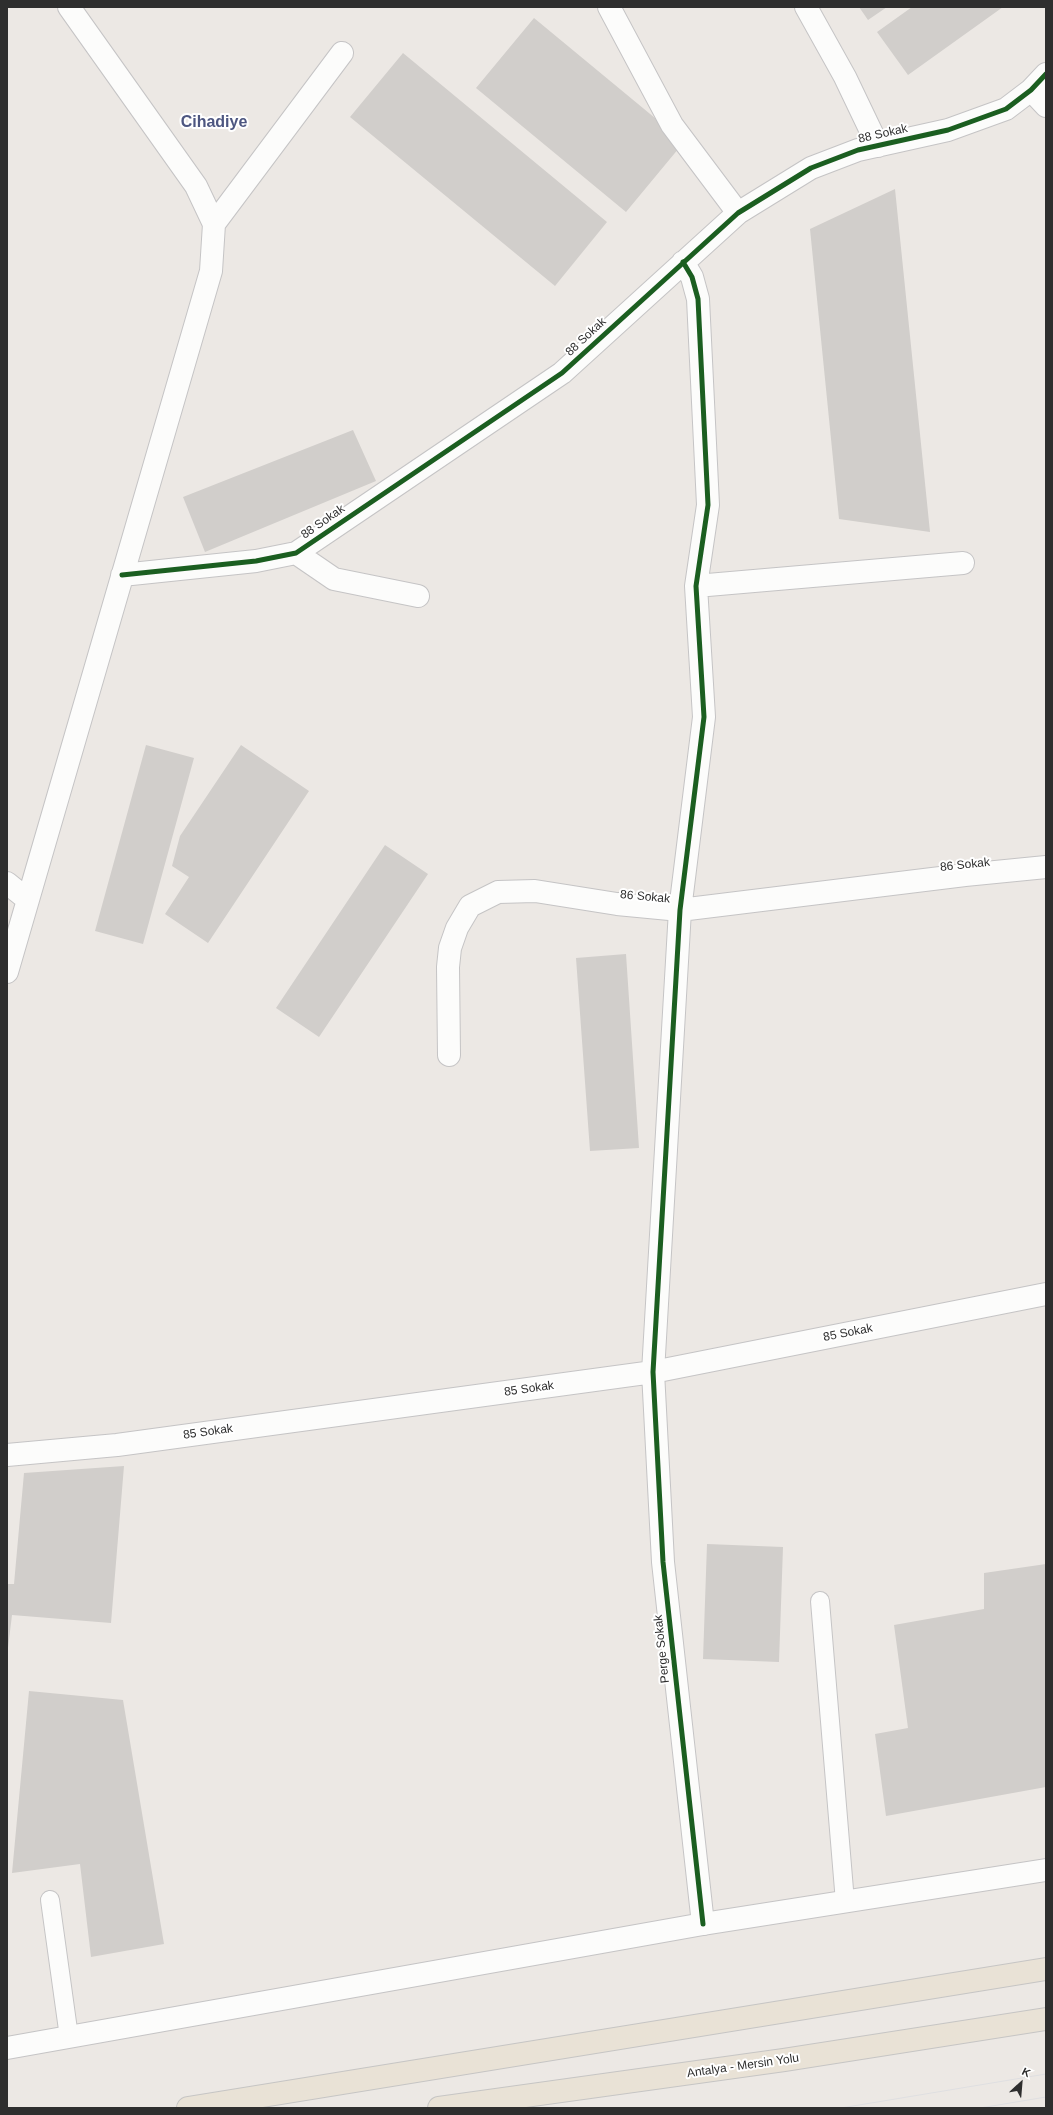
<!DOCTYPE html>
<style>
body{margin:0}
#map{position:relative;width:1053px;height:2115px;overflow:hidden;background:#ece8e4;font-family:Helvetica,sans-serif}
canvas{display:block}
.frame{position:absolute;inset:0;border:8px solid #2e2e2e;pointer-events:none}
.north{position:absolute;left:1001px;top:2063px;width:40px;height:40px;-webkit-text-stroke:3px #fff;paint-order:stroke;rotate:26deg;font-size:11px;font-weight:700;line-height:16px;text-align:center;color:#2e2e2e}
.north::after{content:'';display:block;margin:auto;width:14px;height:18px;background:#2e2e2e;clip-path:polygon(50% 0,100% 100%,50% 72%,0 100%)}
</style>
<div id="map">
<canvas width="1053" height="2115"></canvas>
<div class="frame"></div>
<div class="north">K</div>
</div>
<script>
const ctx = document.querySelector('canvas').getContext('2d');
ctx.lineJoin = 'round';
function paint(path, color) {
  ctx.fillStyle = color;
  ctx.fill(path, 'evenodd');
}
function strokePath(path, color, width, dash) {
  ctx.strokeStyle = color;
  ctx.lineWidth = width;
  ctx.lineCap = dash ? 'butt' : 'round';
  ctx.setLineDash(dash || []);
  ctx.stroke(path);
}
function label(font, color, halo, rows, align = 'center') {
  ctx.font = font + ' Helvetica,sans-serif';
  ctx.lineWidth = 4;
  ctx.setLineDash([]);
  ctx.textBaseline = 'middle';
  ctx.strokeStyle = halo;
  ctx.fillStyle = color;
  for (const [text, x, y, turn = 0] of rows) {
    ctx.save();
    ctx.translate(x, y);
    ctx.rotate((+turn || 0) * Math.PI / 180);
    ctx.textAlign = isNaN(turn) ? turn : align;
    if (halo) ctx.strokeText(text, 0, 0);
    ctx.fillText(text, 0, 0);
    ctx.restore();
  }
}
paint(new Path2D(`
 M859,7H887L868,20Z
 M912,7H1003L908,75L877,32Z
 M534,18L684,142L626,212L476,88Z
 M403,53L607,222L555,286L350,117Z
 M895,189L930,532L839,519L810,229Z
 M353,430L376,481L205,552L183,497Z
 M146,745L194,758L143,944L95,931Z
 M241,745L309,791L208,943L165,914L189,877L172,866L180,836Z
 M385,845L428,874L319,1037L276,1008Z
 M626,954L639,1148L590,1151L576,958Z
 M124,1466L111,1623L12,1615L7,1656V1584H14L24,1473Z
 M707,1544L783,1547L779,1662L703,1659Z
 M1046,1564V1787L886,1816L875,1734L908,1728L894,1625L984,1609V1573Z
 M29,1691L123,1700L164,1944L91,1957L80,1864L12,1873Z`), '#d1cecb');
const service = new Path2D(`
 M820,1601L845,1902
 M50,1900L69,2037`);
const minor = new Path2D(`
 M609,7L672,125L738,213
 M806,7L845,77L878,146
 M1031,90L1046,106
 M214,224L342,53
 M683,262L692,277L698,299L708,505L696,586L704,717L680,910L653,1372L663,1562L703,1924
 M296,553L334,579L418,596
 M122,575L256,561L296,553L562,373L738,213L811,168L858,150L948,130L1006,109L1031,90L1046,74
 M696,586L963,563
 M7,883L28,900
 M7,972L211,271L214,224L196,186L69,7
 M449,1055L448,967L450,948L457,928L470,906L498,892L535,891L617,904L680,910L965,875L1046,867
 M7,1455L117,1445L653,1372L1046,1294`);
const tertiary = new Path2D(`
 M7,2048L703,1924L1046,1870`);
const trunk = new Path2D(`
 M188,2108L1046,1969
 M439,2108L784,2060L1046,2019`);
strokePath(service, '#c5c4c5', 20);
strokePath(minor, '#c5c4c5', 24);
strokePath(tertiary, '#c5c4c5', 24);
strokePath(trunk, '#c6c5c4', 24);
strokePath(service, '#fcfcfb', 18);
strokePath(minor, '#fcfcfb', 22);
strokePath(tertiary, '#fcfcfb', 22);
strokePath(trunk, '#e9e2d6', 22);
strokePath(new Path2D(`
 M841,2108L1046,2074
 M980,2108L1046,2097`), '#dfdfe1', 1);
strokePath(new Path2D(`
 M683,262L692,277L698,299L708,505L696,586L704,717L680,910L653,1372L663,1562L703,1924
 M122,575L256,561L296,553L562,373L738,213L811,168L858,150L948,130L1006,109L1031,90L1046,74`), '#1b5e20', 5);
label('12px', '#2e2e2e', '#fff', [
 ["88 Sokak",883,134,-13],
 ["88 Sokak",586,337,-43],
 ["88 Sokak",323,522,-35],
 ["86 Sokak",965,865,-6],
 ["86 Sokak",645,897,5],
 ["85 Sokak",848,1333,-11],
 ["85 Sokak",529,1389,-8],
 ["85 Sokak",208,1432,-8],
 ["Perge Sokak",662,1649,-96],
 ["Antalya - Mersin Yolu",743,2066,-8]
]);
label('bold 16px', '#4d5680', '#fff', [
 ["Cihadiye",214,123]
]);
</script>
